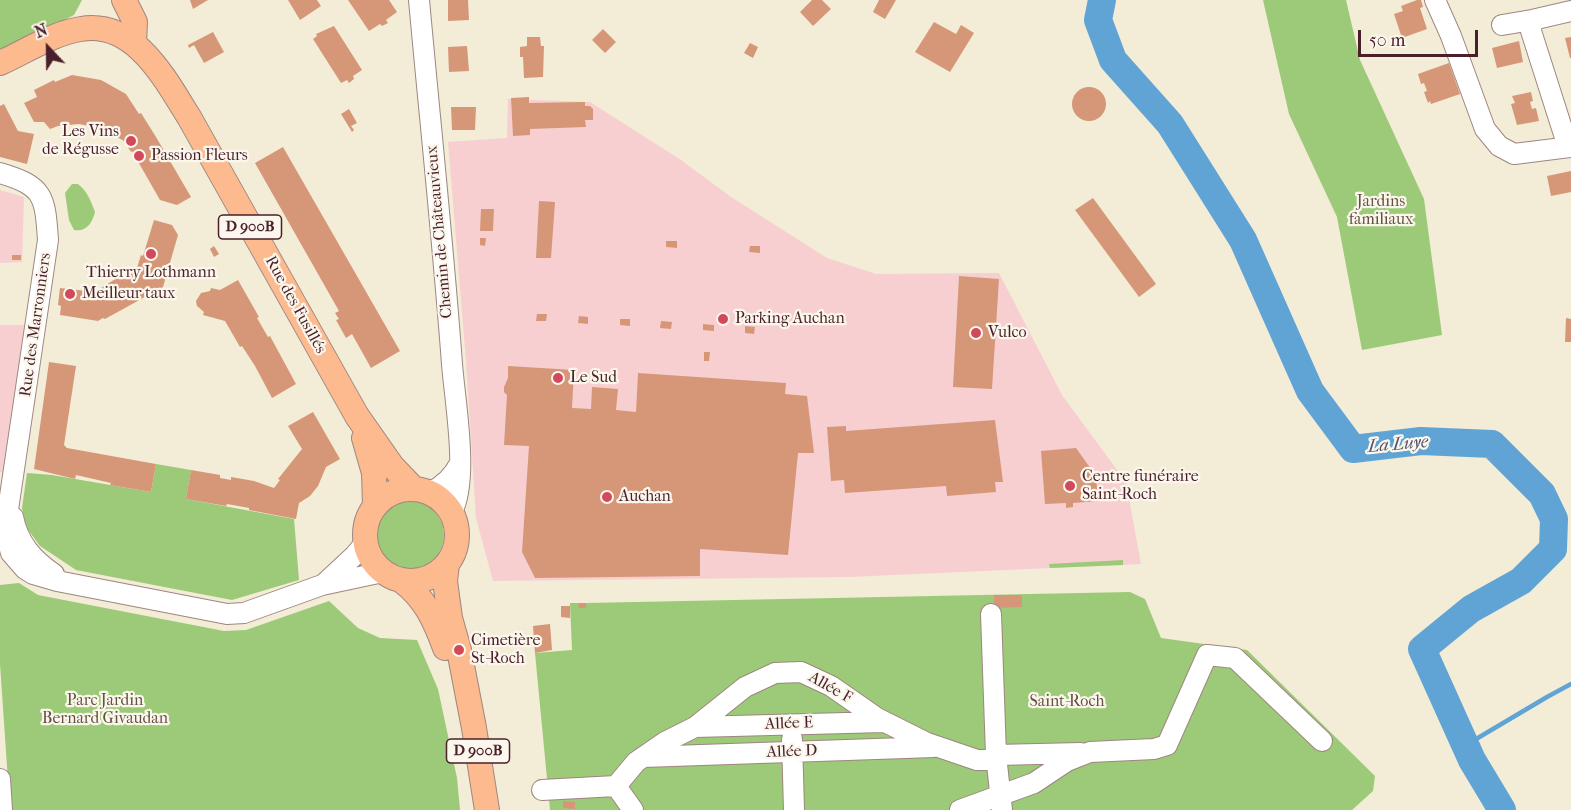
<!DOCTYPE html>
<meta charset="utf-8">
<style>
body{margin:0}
#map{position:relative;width:1571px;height:810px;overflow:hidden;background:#f3ecd6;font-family:"IM FELL French Canon",serif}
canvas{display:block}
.north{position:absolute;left:18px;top:18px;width:60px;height:60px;-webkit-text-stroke:4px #fbf7ec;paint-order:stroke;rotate:338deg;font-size:16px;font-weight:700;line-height:24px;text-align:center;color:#4a1f2b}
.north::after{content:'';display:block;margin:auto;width:21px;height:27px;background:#4a1f2b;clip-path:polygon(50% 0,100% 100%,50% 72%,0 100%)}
.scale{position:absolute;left:1358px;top:30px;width:120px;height:27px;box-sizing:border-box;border:3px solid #4a1f2b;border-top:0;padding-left:8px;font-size:18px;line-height:21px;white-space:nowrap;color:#4a1f2b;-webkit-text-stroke:4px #fbf7ec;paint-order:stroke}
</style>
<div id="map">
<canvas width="1571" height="810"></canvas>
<div class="north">N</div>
<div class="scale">50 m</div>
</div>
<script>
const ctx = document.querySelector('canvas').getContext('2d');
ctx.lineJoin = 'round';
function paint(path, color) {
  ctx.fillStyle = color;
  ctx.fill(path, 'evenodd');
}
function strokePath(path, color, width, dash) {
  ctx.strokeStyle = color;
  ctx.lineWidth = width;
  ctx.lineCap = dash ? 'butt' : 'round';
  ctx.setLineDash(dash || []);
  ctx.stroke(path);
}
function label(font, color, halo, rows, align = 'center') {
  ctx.font = font + ' "IM FELL French Canon",serif';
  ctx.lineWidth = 4.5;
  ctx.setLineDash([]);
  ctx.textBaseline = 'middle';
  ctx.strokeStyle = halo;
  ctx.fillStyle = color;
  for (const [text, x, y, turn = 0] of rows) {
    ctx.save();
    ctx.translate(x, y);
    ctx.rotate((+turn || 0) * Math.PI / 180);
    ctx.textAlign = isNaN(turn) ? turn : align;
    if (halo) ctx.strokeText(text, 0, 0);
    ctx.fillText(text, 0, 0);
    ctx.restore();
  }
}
paint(new Path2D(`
 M508,99L590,102L681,160L731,197L827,258L876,274L999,273L1062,395L1126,482L1141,564L849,577L493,581L476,518L466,361L448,142L507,138Z
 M0,190L24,197L22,262L0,263Z
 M0,325H26L3,473L0,472Z`), '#f7cfd1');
paint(new Path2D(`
 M0,0H82L74,15L0,53Z
 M1263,0H1346L1360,60L1424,199L1442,335L1362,350L1337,217L1289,114Z
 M72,184H78C87,191 91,201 95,212C92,223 87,232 74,230L69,220L65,193Z
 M156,464L191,470L186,499L294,519L299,580L232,600L76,570L40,546L26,527L22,508L27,473L52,475L151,492Z
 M376 535a34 34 0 1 1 68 0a34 34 0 1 1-68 0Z
 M1123,560V565L1050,568L1049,564Z
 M19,583L38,595L224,631L246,630L329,601L358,628L380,638L417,640L438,689L457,778L460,810H10L0,664V585Z
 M1130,592L1145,599L1161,638L1247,650L1375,776L1373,791L1352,810H550L535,653L572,650L570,603H579V608H586V603Z`), '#9cca78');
strokePath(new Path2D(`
 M1466,745L1547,697L1571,684`), '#60a4d5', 4.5);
strokePath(new Path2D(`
 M1102,0L1098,20L1113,60L1170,124L1243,240L1310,391L1353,449L1421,441L1492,444L1542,494L1554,519L1553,549L1521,581L1471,609L1422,649L1472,760L1502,810`), '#60a4d5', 28);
paint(new Path2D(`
 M190,0H208L193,9Z
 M288,0H317L321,6L300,20Z
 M348,0H389L397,12L386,20L388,23L382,26L380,24L369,31Z
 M448,0H468L469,20L448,21Z
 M812,0H822L831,9L813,26L800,12Z
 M879,0H896L885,19L873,12Z
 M1417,0H1421L1423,7L1420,8L1427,29L1402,38L1394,14L1403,11L1401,6Z
 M934,22L956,34L961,25L974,33L950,72L915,52Z
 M334,26L362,70L353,76L354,79L349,83L347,80L341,83L313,39L317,36L316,34Z
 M603,29L616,42L605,53L592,40Z
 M213,32L224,52L204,63L194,45L189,48L188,45Z
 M527,37H540L541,46H544L543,77L524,78L523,57H520V47L527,46Z
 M1571,37V58H1570L1565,38Z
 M1519,41L1523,62L1497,68L1492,48Z
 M750,43L758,47L753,58L744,53Z
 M467,46L469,71L449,72L448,47Z
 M1449,63L1460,94L1431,104L1430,101L1428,103L1424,92L1427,91L1424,83L1421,84L1418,74Z
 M72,75L101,80L126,94L139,114L141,113L156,137L191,197L177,205L160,200L132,151L131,152L124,141L108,132L95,127L79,124L58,126L50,129L44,122H34L24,103L37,97L34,90L54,80L55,82Z
 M1072 104a17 17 0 1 1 34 0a17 17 0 1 1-34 0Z
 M1531,92L1533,101L1530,102L1532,109L1536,108L1539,121L1517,125L1511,104L1515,103L1512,96Z
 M529,97V103L585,102V106H590L593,109V120H585L586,127L530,129V135L513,136L511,98Z
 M4,104L18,131L34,134L27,164L0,157V106Z
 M451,107H476L475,130H452Z
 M349,109L357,123L351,126L354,130L352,132L341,114Z
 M283,147L400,351L371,368L352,334L346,338L336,320L339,319L335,313L339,311L255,163Z
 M1571,171V192L1551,196L1547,176Z
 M1093,198L1156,284L1139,297L1075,210Z
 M539,201L555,202L551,258H536Z
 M481,209H494L493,231H480Z
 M154,220L172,225L178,235L163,287L105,319L103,318L98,321L60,315L61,306L58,305L60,288L95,292L120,276L121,279L136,271L141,255L143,256Z
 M480,238H486L485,246L480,245Z
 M666,241H677V248L666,247Z
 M214,246L219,254L214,257L210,249Z
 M750,246H760V253L749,252Z
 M12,255H21V260H12Z
 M959,276L999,279L992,389L953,387Z
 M238,280L259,317L257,318L268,337L270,336L296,384L272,398L255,366L242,346L240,347L225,321L203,315L204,312L197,306L196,301L201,293L210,291L211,288L220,290Z
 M537,314H547L546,321H536Z
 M579,316L588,317V324L578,323Z
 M1566,318L1571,319V342H1565Z
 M620,319H630V326L620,325Z
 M661,321L672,322L671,329L660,328Z
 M703,324L714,325V331L703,330Z
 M745,326L755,327L754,334L745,333Z
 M704,352H710L709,361H704Z
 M49,362L76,366L64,445L67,448L156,464L151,492L110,485L111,483L76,475L75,479L34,469Z
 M508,366L574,370L572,408L591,409L592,387L618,389L616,410L636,412L638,373L786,383L785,394L807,396L814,453H798L788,555L700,549V576L535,578L522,552L529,446L504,445L507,395L504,392V387L508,378Z
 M313,412L340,459L326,467L318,486L310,496L299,503L296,519L249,510V508L227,504L226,506L186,499L191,470L220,475V478L231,480V477L254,481L274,488L280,480L278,479L302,449L288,426Z
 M995,420L1003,482H995L996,492L947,496L946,486L845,493L844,480L831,481L827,427L846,426V431Z
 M1076,448L1096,476L1098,501L1073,503V507L1066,508V503L1045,504L1041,451Z
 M994,595H1022V607L994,608Z
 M579,603H586V608H578Z
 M561,606H570V618L561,617Z
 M550,624L552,650L535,653L533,626Z
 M563,801L575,802V809L563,808Z`), '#d69778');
const minor = new Path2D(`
 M419,0C430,121 443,242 452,364C455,403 469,478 452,512
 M1435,0L1451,36L1485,129L1499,146L1514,154L1571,147
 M1502,25L1532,20
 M1568,147L1531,31L1532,20L1571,11
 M0,173C44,186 45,196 48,240L6,523V534L11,553L25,569L33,574L57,581L227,614L244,613L322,585L383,572
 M430,492C444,486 453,477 460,463
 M13,517C18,543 33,560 54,574
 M325,583L355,555L365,543
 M991,614L996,755L1002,810
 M695,727L884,722
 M792,739L794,810
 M996,755L1081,753
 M643,757L934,747
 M0,779L2,810
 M616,786L636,762L665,742L695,727L745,687L775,673L801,672L831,686L877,718L927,743L977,760H997
 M542,790L616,786L633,810
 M960,810L1034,783L1067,761L1090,752L1154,749L1167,745L1207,655L1235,658L1322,741`);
const major = new Path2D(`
 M124,0L135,22L134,43
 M0,63C25,52 53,33 81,29C135,20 165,79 189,117L357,416L392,466L414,489
 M364,438L374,473L375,506
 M365 535a46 46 0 1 1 92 0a46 46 0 1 1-92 0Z
 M447,564L445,581L450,618L459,650L474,728L487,810
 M402,581C425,598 435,621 445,648`);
strokePath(minor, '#9e8680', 22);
strokePath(major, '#9e8680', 26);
strokePath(minor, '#fff', 20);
strokePath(major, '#fcba8e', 24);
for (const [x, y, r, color] of [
 [131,141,6,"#d1495b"],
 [139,156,6,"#d1495b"],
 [151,254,6,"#d1495b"],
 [70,294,6,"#d1495b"],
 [723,319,6,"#d1495b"],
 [976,333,6,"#d1495b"],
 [558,378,6,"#d1495b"],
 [1070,486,6,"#d1495b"],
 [607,497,6,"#d1495b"],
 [459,650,6,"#d1495b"]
]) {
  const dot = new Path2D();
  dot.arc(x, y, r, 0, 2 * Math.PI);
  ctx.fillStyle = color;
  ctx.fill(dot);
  strokePath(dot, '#fbf7ec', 2);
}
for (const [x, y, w] of [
 [250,227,63],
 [478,751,63]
]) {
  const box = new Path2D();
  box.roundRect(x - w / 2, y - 12, w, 24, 4.5);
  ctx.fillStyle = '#fbf7ec';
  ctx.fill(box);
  strokePath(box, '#4a1f2b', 1.5);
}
label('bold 15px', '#4a1f2b', null, [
 ["D 900B",250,227],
 ["D 900B",478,751]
]);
label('16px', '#4a1f2b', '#fbf7ec', [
 ["Les Vins",119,132,"right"],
 ["de Régusse",119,150,"right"],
 ["Passion Fleurs",151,156],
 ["Thierry Lothmann",151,273,"center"],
 ["Meilleur taux",82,294],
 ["Parking Auchan",735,319],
 ["Vulco",988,333],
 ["Le Sud",570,378],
 ["Centre funéraire",1082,477],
 ["Saint-Roch",1082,495],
 ["Auchan",619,497],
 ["Cimetière",471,641],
 ["St-Roch",471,659]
], 'left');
label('16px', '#635242', '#fbf7ec', [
 ["Jardins",1381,202],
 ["familiaux",1381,220],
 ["Parc Jardin",105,701],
 ["Bernard Givaudan",105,719],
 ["Saint-Roch",1067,702]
]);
label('16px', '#4a1f2b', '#fbf7ec', [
 ["Chemin de Châteauvieux",440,232,-95],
 ["Rue des Fusillés",295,305,61],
 ["Rue des Marronniers",36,325,-82],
 ["Allée F",830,688,30],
 ["Allée E",789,724,-2],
 ["Allée D",792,752,-2]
]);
label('italic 18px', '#53546f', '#fbf7ec', [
 ["La Luye",1398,445,-5]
]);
</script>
